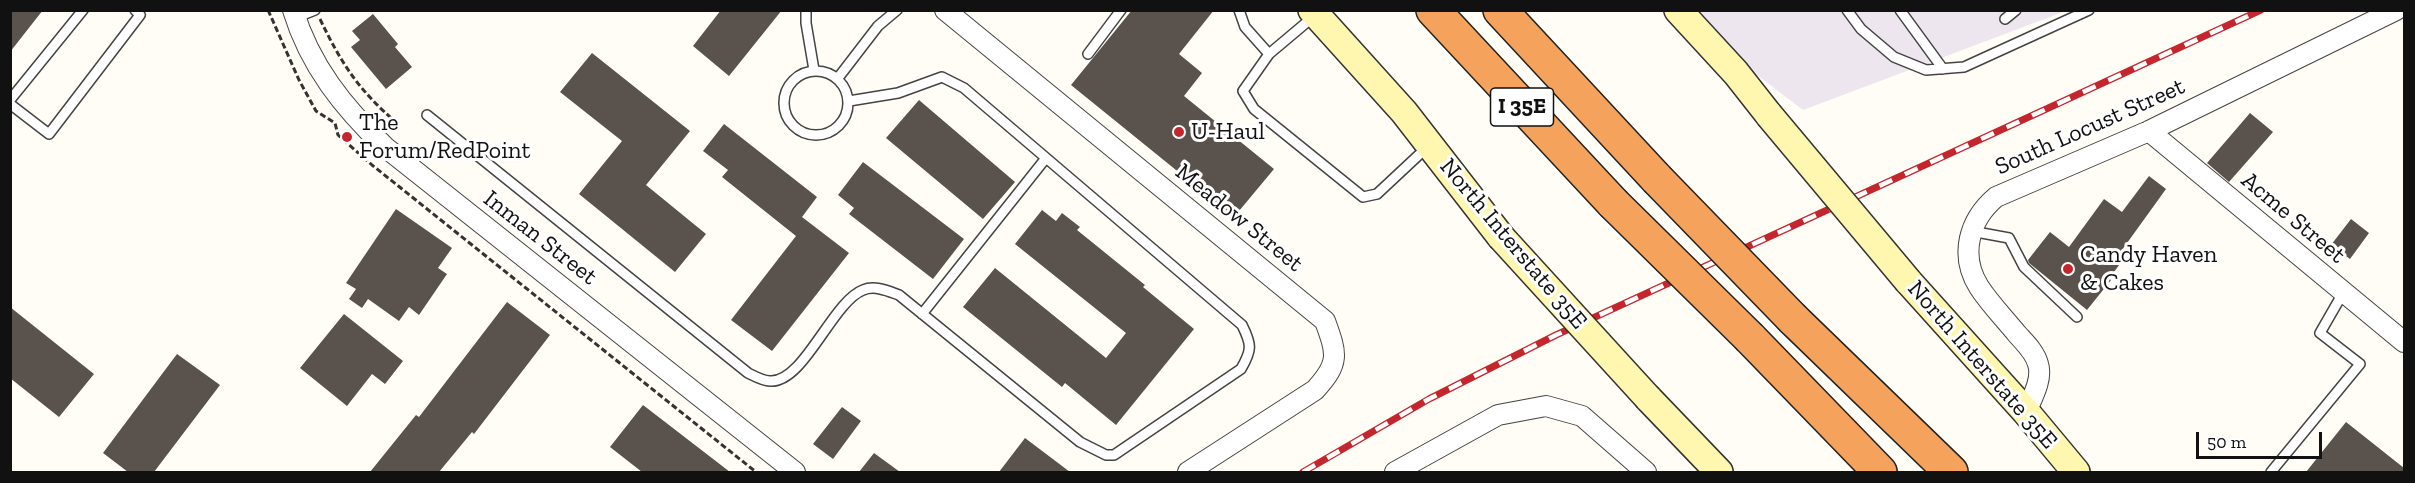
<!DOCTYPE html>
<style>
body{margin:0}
#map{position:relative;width:2415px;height:483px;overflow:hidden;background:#fffdf5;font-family:"Zilla Slab",serif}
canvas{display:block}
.frame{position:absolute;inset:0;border:12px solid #111;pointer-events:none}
.scale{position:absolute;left:2196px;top:432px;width:126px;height:27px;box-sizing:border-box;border:3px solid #111;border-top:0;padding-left:8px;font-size:18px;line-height:21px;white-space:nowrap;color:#111;-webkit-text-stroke:4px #fff;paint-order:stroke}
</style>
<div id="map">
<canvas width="2415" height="483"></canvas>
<div class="frame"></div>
<div class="scale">50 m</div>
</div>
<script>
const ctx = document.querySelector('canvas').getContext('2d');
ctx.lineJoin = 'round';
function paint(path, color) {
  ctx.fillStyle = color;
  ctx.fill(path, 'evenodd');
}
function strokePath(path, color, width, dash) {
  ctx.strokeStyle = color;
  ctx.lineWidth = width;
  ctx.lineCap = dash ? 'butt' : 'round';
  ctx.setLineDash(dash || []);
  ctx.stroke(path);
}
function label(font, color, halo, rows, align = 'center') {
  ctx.font = font + ' "Zilla Slab",serif';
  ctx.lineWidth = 6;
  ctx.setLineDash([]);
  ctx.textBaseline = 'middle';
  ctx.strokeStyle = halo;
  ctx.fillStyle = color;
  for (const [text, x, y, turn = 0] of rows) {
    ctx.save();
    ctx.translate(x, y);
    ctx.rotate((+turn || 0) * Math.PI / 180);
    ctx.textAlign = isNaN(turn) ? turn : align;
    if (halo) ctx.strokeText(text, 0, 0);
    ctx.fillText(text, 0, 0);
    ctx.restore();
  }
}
paint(new Path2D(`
 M1673,11H2066L1803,110Z`), '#eee6ef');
paint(new Path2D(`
 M10,10H43L10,52Z
 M721,10H782L729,76L693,46Z
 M1132,10H1214L1179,54L1202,73L1184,96L1274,169L1234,217L1071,85Z
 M373,14L398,44L395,47L412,67L386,89L351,47L360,40L352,31Z
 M592,53L690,131L646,185L706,234L675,272L579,194L622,141L560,92Z
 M919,100L1015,182L983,219L886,138Z
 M2250,113L2273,132L2229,182L2207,163Z
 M724,124L817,197L802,217L849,253L772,351L731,320L796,236L722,177L728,170L703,151Z
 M863,162L964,239L933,279L849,214L854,208L838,195Z
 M2149,176L2166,189L2122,250L2127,254L2109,279L2111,280L2087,310L2029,263L2028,260L2050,232L2069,247L2104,199L2122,212Z
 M396,209L452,248L438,268L447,274L419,315L409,307L399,321L368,299L362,308L349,299L356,289L346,283Z
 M1042,210L1056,221L1062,213L1080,227L1077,230L1145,285L1143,287L1194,329L1116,425L1065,383L1062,387L963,307L995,268L1106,358L1126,333L1015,244Z
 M2351,219L2369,233L2350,259L2331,245Z
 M507,302L550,335L474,434L472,432L439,472H370L416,415L419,417Z
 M10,307L94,374L59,417L10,378Z
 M344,314L403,361L385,384L372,374L347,406L300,368Z
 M177,354L220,385L154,472H128L103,453Z
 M643,405L730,472H642L610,447Z
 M842,407L861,421L833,459L813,444Z
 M2346,422L2404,468V472H2306Z
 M1025,438L1070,472H999Z
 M874,453L900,472H859Z`), '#5a524d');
const service = new Path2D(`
 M806,10V23L814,70
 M1239,10L1245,27L1269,54
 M1847,10L1861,29L1894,57L1926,70L1964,67L2089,10
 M1900,10L1943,69
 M1313,17L1269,54L1243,91L1254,109L1363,197L1377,194L1423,151L1429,148
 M295,18L315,10
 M2005,19L2016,10
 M1088,54L1121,10
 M784 103a32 32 0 1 1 64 0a32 32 0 1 1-64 0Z
 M838,78L878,26L897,10
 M10,100L83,10
 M10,104L49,134L140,15L135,10
 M427,115L748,373C754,376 763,381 770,381C804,383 832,302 863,290C875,285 888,291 899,295L1080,442L1106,455H1114L1241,369C1252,350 1252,345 1242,325L964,88L942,77L898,93L849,101
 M1971,231L2009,238L2024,267L2077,317
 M922,314L1046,158
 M2271,472L2360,364L2320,333L2343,293`);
const minor = new Path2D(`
 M293,10C310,66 344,108 385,147L795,472
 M945,10L1325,321C1337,354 1340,363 1315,390L1188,472
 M2149,131L2404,342
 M2026,412C2032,398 2043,379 2038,364C2035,352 2025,343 2017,334C2005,319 1990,304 1979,287C1959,255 1969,220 1996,197L2149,131L2396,10
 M1395,472L1498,415L1546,406L1582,416L1646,472`);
const secondary = new Path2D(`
 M1312,10L1404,112L1501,237
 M1678,10L1736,73L1769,115
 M1908,281L2026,412L2076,472
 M1648,398L1719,472`);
const motorway = new Path2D(`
 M1433,10L1613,203
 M1500,10L1657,179
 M1793,319L1951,472
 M1750,338L1880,472`);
strokePath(service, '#444', 12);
strokePath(minor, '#444', 22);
strokePath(secondary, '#333', 30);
strokePath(motorway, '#222', 36);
strokePath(new Path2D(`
 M268,10L299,80L316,111L335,123L338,135L372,165L756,472
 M320,19C341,63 359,91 397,123`), '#333', 3, [6, 3]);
strokePath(service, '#fff', 9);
strokePath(minor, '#fff', 20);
strokePath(secondary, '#fff6b0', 27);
strokePath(motorway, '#f5a25d', 33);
const rail = new Path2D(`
 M1303,472L1429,399L1556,335L2261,10`);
strokePath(rail, '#c4262e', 7);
strokePath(rail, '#fff', 4.5, [14]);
const secondaryBridge = new Path2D(`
 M1769,115L1908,281
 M1501,237L1648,398`);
const motorwayBridge = new Path2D(`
 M1657,179L1793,319
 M1613,203L1750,338`);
strokePath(secondaryBridge, '#333', 30, []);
strokePath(motorwayBridge, '#222', 36, []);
strokePath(secondaryBridge, '#fff6b0', 27);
strokePath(motorwayBridge, '#f5a25d', 33);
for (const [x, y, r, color] of [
 [1179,132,6,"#c4262e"],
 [347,137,6,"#c4262e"],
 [2068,269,6,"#c4262e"]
]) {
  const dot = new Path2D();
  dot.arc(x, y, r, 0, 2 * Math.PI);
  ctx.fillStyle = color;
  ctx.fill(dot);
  strokePath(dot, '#fff', 2);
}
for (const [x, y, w] of [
 [1522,107,63]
]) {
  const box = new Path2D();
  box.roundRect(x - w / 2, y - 19, w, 38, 4.5);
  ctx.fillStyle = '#fff';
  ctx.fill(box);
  strokePath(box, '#111', 1.5);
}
label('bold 22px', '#111', null, [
 ["I 35E",1522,107]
]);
label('24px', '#111', '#fff', [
 ["The",359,123],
 ["Forum/RedPoint",359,151],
 ["U-Haul",1191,132],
 ["Candy Haven",2080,255],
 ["& Cakes",2080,283]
], 'left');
label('24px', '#111', '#fff', [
 ["South Locust Street",2090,127,-24],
 ["Meadow Street",1239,218,39],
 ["Acme Street",2293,218,40],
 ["Inman Street",540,238,38],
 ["North Interstate 35E",1513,244,50],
 ["North Interstate 35E",1982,365,49]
]);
</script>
